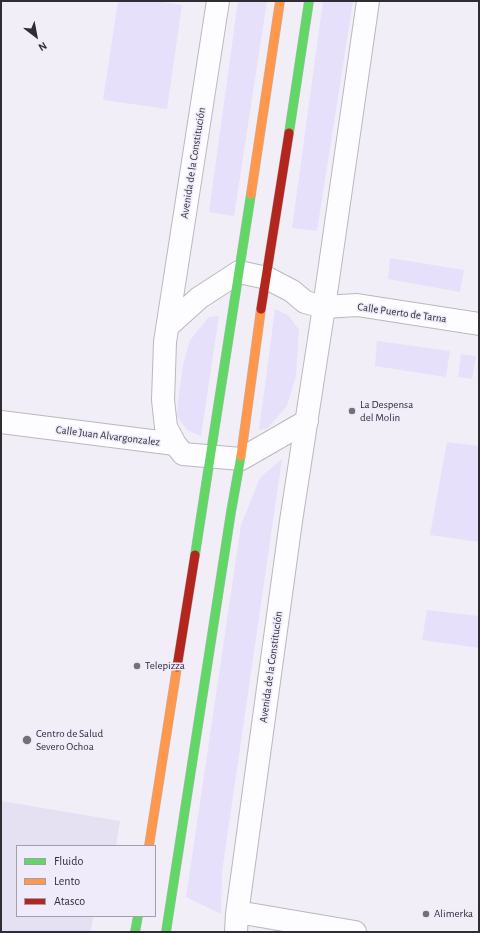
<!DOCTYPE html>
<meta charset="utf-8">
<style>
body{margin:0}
#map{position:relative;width:480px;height:933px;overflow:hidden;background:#f1eef8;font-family:"Alegreya Sans",sans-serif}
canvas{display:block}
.frame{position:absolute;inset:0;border:2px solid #2f2d33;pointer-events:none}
.legend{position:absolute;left:16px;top:845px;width:140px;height:72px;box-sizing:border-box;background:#efebfb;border:1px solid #a29fab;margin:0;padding:5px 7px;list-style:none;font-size:12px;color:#2f2d33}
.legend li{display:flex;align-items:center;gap:8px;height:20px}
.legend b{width:20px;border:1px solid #a29fab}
.north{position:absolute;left:16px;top:16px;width:40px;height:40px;-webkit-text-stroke:3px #efebfb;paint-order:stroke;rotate:148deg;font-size:11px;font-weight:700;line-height:16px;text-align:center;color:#2f2d33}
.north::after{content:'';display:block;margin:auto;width:14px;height:18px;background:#2f2d33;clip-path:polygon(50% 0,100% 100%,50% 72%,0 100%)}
</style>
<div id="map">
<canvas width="480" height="933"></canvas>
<div class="frame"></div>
<ul class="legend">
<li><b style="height:5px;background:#63d668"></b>Fluido</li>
<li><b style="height:5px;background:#ff974d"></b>Lento</li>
<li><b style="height:5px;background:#b3261e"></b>Atasco</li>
</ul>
<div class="north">N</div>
</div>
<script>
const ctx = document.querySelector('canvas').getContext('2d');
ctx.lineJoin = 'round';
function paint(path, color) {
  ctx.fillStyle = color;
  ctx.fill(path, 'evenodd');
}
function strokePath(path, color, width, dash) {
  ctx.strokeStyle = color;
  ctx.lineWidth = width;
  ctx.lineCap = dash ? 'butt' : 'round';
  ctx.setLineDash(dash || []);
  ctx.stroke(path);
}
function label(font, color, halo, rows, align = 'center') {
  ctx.font = font + ' "Alegreya Sans",sans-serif';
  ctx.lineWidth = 3;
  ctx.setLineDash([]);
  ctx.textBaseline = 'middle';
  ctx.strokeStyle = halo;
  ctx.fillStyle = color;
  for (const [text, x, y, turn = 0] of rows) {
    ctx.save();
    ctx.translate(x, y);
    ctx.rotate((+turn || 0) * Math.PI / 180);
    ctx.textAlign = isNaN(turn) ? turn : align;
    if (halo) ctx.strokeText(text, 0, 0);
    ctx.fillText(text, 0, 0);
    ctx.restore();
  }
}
paint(new Path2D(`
 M1,801L120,821L116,846H17V916H93L91,932H1Z`), '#e5e1f2');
paint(new Path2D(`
 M118,1H156L182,5L167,109L103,100Z
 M238,1H267L234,216L209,212Z
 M323,1H353L317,231L292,228Z
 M390,258L464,270L460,292L388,279Z
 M275,309L289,316L299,330L296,376L287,406L268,428L259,430Z
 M219,316L201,436L187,430L177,416L178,401L183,365L190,340L209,317Z
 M377,341L450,351L446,377L375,366Z
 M461,354L476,356L472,379L458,377Z
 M447,442L479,446V542L430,535Z
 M282,459L222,872L221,914L186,897L241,525L260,478Z
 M427,610L479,616V648L422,640Z`), '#e7e0fb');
const street = new Path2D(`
 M218,1L165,342L163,400L166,427L175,444L183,454L241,459L307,421
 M168,326L199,298L239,272L267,278L292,291L305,302L324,307L357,305L479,324
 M1,422L175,444
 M237,914H249L355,932
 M236,932L237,914L291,521L324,307L368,1`);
const fast = new Path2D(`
 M289,133L309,1
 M195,555L251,194
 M135,932L138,916
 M166,932L231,512L241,456`);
const slow = new Path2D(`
 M251,194L280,1
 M241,456L261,309
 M149,846L177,667`);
const jam = new Path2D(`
 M261,309L289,133
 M177,667L195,555`);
strokePath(street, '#bab8bf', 24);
strokePath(fast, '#bab8bf', 10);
strokePath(slow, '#bab8bf', 10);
strokePath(jam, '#bab8bf', 10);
strokePath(street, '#fdfcfe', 22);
strokePath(fast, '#63d668', 9);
strokePath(slow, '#ff974d', 9);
strokePath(jam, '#b3261e', 9);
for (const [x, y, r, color] of [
 [352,411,4,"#737178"],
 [137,666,4,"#737178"],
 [27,740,5,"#737178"],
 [426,914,4,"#737178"]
]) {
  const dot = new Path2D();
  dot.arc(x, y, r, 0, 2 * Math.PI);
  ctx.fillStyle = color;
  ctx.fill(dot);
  strokePath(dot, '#efebfb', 1.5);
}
label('11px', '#2f2d33', '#efebfb', [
 ["Avenida de la Constitución",193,163,-81],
 ["Calle Puerto de Tarna",402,313,8],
 ["Calle Juan Alvargonzalez",108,436,7],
 ["Avenida de la Constitución",271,667,-82]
]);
label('11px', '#2f2d33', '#efebfb', [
 ["La Despensa",360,405],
 ["del Molin",360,418],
 ["Telepizza",145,666],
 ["Centro de Salud",36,734],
 ["Severo Ochoa",36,747],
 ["Alimerka",434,914]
], 'left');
</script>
